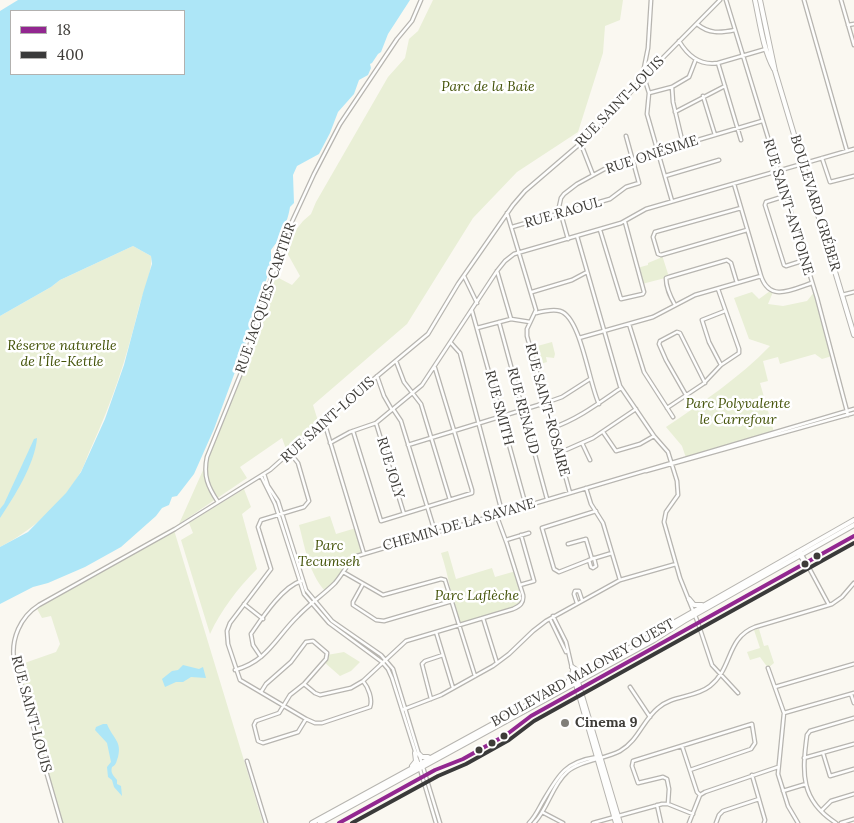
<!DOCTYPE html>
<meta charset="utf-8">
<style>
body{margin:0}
#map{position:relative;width:854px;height:823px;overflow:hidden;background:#faf8f1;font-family:Lora,serif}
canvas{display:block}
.legend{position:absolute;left:10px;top:10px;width:175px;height:65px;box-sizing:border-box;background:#fff;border:1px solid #b2b1af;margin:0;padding:6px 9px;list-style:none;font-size:15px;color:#3e3c38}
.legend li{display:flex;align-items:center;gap:10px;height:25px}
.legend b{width:25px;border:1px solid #b2b1af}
</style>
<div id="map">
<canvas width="854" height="823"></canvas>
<ul class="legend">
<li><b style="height:6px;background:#922790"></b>18</li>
<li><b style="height:6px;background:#3a3a3a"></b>400</li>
</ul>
</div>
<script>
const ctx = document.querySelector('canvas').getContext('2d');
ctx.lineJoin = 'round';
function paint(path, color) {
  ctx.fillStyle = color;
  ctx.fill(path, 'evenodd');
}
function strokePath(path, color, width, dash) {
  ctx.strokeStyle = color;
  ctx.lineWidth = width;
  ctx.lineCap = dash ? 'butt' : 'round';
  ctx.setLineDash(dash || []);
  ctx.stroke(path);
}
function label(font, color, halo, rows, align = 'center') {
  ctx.font = font + ' Lora,serif';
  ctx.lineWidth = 5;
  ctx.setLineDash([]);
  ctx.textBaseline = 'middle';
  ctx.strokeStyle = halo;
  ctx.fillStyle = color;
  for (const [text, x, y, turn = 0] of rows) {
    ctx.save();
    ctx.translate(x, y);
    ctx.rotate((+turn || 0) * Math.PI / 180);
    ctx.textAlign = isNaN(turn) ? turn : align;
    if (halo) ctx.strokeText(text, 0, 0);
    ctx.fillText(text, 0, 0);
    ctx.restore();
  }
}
paint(new Path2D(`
 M433,0H623L620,20L605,26L603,53L578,132L517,172L473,218L407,324L313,405L318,421L286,449L282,438L240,467L247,478L179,524L208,459L216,435L225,418L246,365L273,275L292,285L300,276L286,251L291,236L303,221L311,214L316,202L388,77L405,58L409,39L418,31Z
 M133,246L151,256C153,271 142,295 138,311C126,360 112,402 91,448C87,456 85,465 80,473C64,503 30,532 0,547V316L51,287L60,280Z
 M660,255H662L669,277L642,284L637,268L648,265V263L660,258Z
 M770,291L773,292L768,304L783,306L807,301L815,291L832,356L822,359L815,354L780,364L778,357L763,361L768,381L760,383L774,432L686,458L682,446L666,427C703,402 739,378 770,346L749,339L734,298L752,292L759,299Z
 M552,342L555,354L554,358L546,357L547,362L540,364L538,359L534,360L530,348Z
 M244,489L251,507L242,514L257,569C238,588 221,610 210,634L181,540L193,533L189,523Z
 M330,516L336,534L356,528L364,554C350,559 337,580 325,591C309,573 305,548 299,525Z
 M174,530L263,823H61L16,666L56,652L60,644L51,616L42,618L36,607Z
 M448,551L456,579L492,568L495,577L516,571L523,600L519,606L459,625C452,600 449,577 441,553Z
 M759,629L764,646L768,645L774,663L768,668L760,657L750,660L747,652L760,648L754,630Z
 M344,652L360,662L351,671L340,676L324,662L327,655Z`), '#e9efd6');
paint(new Path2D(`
 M18,0H410L388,34L381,52L378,54L372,63L370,64L371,68L368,75L359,80L354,94L338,112L330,133L319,154L297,166L293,175L294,203L290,207C289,213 287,224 281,229L279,239L271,250V266L257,306L246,342L214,429L194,474L177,496L172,497L169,505L162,508L156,516L121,547L85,567L48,583L33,587L0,604V547L28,532L66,493L81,472L105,419L124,365L143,293L152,264L151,256L133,246L60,280L51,287L0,316V11ZM11,11H184V74H11Z
 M37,438C35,464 14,497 0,518V509L4,504L34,439Z
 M183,665L199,669L203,667L206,678L191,677L183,682H176L165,687L162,679L172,671L178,670Z
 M103,724H107C113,739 122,741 118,757C116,762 117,764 112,767C110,773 114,776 117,780V784L121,786L122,796L114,787L112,780L108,777L107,767L111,762L107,743L95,730L96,727Z`), '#ade6f7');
const minor = new Path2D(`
 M726,0L817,298L848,415
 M804,0L847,151
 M841,0L854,45
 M697,24C709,34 720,33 735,30
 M848,25L854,24
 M679,41C688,56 700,66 718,63L766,49
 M718,63L741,140
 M644,77L649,93L647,114L672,201
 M642,78L648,48L651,0
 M672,87L673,102L683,144
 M649,93L672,87L689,77L696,59
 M703,96L715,135
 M675,112L725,86
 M581,144L593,175
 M822,158L830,182L854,176
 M665,176L719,160
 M734,184L761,276C770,303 793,289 812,283
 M785,196L766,202L765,205L784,265L786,266L805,260
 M741,208L655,232L653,237L658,254L661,255L747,230
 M507,213L536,310L527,329V336L570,493
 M512,227L610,199L626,187L639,183L626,136
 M600,230L621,299L643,294L644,292L625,222
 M577,236L620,386L654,436L668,452L677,481L678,495L666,512L664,522L680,578L698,623L712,665L738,693
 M568,239L559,207L561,198L564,194L577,184L610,166L762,121
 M497,271L511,319
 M464,276L477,303
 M532,292L572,280L587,272
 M842,295L854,292
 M675,305C670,296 666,288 666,278L669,277L727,260L731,263L737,283
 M472,311L526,506
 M536,313C544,311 553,309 560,311C581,317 589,384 599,404
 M499,322L547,499
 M629,324L644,372L673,417
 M477,328L511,319L530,322
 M579,338L653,317L695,295L761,276
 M451,343L460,353L502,512
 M396,361L404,382L421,404L450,500
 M721,365L709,342L702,320L725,311
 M377,376L384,396L392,410
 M686,395L666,360L659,344L660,341L677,332L680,333L705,383
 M667,408L703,384L721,365L739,353V349L718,289
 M393,409L401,421L435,532
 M376,423L404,514
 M323,424L326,428L364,554
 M552,428C578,419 599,403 621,388
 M353,431L381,521L472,493V490L435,368
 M603,432L616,451L640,444L654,436
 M330,443L350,432L376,423L422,385L497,271L505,261L514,254L621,223L646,209L854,149
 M582,443L590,460
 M408,445L545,403L562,397L590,379
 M290,453L298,463L309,501L304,507L261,520L258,527L271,569L230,623L227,631L228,644L240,680L306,719L315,723H322L370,707C373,699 368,687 363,681
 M559,453L593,438L636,409
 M646,471L854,413
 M264,474L268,486L278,501L306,590L332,621L381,655L393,669L440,823
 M261,476L275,504L304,594L329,623L382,662L388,669L392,678L416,754
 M586,488L591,504L603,523L620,580
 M218,502C208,487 203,476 207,457L245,363L249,347L284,239L314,174L340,124L397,39L412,21L421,0
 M596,511L542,528L554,569L559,572L592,559L612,553
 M506,540L529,533
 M568,544L586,539L592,559
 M797,552L805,563
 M801,553L829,605
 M589,560L591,567L593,568L596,566L594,558
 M343,572L383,595L441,579L445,580L475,676
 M363,584L353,602V605L376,620L384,621L452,601
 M520,585L534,581L521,535
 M577,603L574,594L575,591H579L582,600
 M244,604L263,619
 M553,616L566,642L572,668
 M483,618L497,663
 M550,619L566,652
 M436,632L453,688
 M261,657L253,645L251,634C262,618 282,587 301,581
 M768,668L784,713L778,774L788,806L798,823
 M235,670C268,661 276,637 298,616C309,604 323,595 335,583C343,574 347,563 357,556L854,409
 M304,684L315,693L320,695L351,688L363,681L406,641L513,609C520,606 524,603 523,595L507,544L496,514
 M630,687L650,717
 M775,687L854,664
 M261,692L266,684L291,662L306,642L313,641L327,653L326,659L304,684L290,695L279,713L256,721L254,725L258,741L263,743L298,732L306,719
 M851,694L854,703
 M431,699L422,664L425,661L443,655
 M402,710L441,695L493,666L509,654L533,631L546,621L620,580L676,564
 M784,713L854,693
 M682,746L697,792L700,795
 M823,753L830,776L854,769
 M804,758L854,744
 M417,759L436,823
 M247,761L266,823
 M752,775L765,820L764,823
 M783,791L806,784
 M668,804L669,789L667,779L663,777L638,783L632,766L633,761L752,724L755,743L751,749L690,770
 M657,805L661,823
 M821,811L831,801L854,794
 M542,812L563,823
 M61,823L14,660C11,639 20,617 39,605L175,529L270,470L357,393L428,334L458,284L513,205L525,191L603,124L641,80L720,0
 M529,823C535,817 538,810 542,803C558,776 564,762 597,757
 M534,823C548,809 552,785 567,772C579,761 605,759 620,751C638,741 643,720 658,708C672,695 695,698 710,686C733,668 726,638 755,627L832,604L842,597L854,583
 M593,823L662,804H668L693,814
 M689,823L700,795L705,792L778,767
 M716,823L719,815L723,811L759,799
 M836,823C800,800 802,773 807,735L810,731L854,718
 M841,823L854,819`);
const major = new Path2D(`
 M755,0C760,23 763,49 774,69
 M760,0L775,71L854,335
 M689,599L694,605H702
 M572,667L579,672H587
 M575,681L616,823
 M568,682L572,676L573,670
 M578,682L620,823
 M419,754L422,757H428
 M412,766L416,761L415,753
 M312,823L575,679L854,520
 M320,823L654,640L684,621L854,525`);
strokePath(minor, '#b7b5b0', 5);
strokePath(major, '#b7b5b0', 6);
strokePath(minor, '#fefefd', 2.5);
strokePath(major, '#fefefd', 4);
strokePath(new Path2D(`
 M339,823L435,770L463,759L506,735L531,716L854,536`), '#922790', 4);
strokePath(new Path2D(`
 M352,823L438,776L466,764L509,740L534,721L854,543`), '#3a3a3a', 4);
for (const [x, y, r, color] of [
 [817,556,4.5,"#3e3c38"],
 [805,564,4.5,"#3e3c38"],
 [565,723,5,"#807e79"],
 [504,736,4.5,"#3e3c38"],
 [492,743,4.5,"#3e3c38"],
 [479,750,4.5,"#3e3c38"]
]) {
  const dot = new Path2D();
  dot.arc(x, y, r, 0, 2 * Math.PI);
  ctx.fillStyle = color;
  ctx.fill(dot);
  strokePath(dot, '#fff', 2);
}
label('italic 14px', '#445309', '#fff', [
 ["Parc de la Baie",488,87],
 ["Réserve naturelle",62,346],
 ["de l'Île-Kettle",62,362],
 ["Parc Polyvalente",738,404],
 ["le Carrefour",738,420],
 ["Parc",329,546],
 ["Tecumseh",329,562],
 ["Parc Laflèche",477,596]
]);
label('14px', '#3e3c38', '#fff', [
 ["RUE SAINT-LOUIS",620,102,-46],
 ["RUE ONÉSIME",652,155,-18],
 ["BOULEVARD GRÉBER",815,203,73],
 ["RUE SAINT-ANTOINE",788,207,73],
 ["RUE RAOUL",563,213,-16],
 ["RUE JACQUES-CARTIER",266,298,-71],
 ["RUE SMITH",499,408,75],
 ["RUE SAINT-ROSAIRE",547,410,75],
 ["RUE RENAUD",523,411,75],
 ["RUE SAINT-LOUIS",328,420,-42],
 ["RUE JOLY",390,468,73],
 ["CHEMIN DE LA SAVANE",459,525,-16],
 ["BOULEVARD MALONEY OUEST",583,673,-29],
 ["RUE SAINT-LOUIS",31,714,75]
]);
label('bold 14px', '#3e3c38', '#fff', [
 ["Cinema 9",575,723]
], 'left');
</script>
